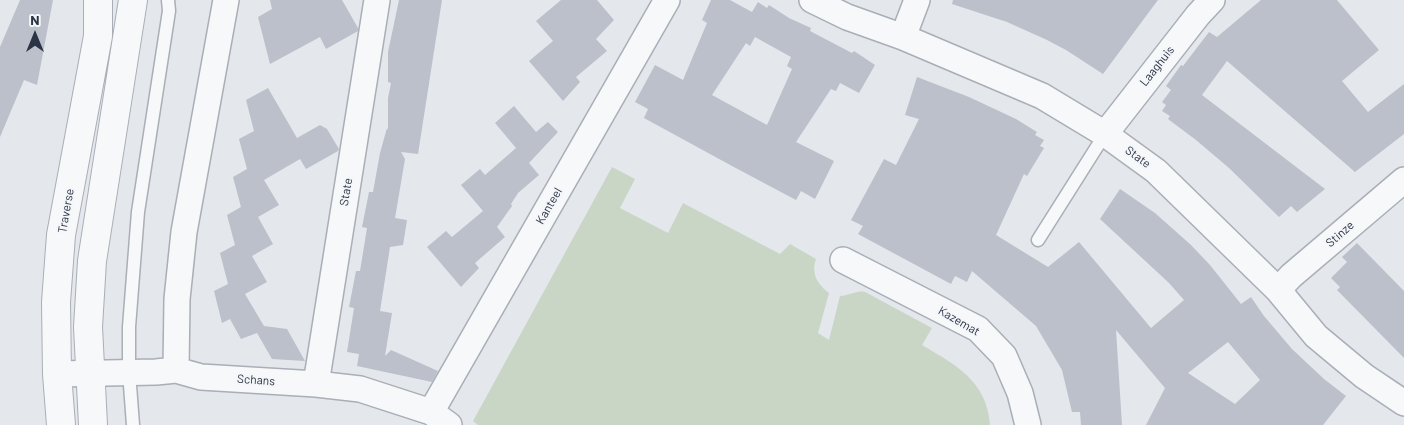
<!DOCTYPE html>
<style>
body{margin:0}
#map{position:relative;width:1404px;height:425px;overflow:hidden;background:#e4e7ec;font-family:Barlow,sans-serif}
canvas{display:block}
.north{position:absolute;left:10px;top:10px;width:50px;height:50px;-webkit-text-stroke:4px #f4f6f9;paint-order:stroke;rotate:0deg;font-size:14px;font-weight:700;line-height:20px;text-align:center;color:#2b3445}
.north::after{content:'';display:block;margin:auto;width:18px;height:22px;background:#2b3445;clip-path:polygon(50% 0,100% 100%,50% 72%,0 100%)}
</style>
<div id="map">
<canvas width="1404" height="425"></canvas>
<div class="north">N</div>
</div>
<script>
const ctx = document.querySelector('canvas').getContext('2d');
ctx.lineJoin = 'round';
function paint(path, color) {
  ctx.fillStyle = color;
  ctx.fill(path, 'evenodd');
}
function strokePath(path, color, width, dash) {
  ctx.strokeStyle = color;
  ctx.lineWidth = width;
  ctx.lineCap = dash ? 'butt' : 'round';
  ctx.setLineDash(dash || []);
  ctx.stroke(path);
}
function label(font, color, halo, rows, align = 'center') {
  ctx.font = font + ' Barlow,sans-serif';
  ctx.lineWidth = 4;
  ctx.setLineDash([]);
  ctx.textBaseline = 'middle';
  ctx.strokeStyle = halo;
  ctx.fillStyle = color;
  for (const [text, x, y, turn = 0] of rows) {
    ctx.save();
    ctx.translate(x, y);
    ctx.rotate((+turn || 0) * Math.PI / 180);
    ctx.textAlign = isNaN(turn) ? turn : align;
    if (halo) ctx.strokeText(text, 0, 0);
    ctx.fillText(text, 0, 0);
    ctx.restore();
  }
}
paint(new Path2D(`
 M612,167L635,179L620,208L668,233L683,203L780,254L790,244L816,259C811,273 817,284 829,293L818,333L829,340L840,296C849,296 856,290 865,292L932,328L922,345C956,365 987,381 990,425H478L473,421Z`), '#c9d6c5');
paint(new Path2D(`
 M20,0H53L37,85L24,80L0,137V47Z
 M270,0H342L358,28V31L326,49L320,37L270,64L258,17L272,9Z
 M399,0H442L418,154L401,152L405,159L395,218L407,220L403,245L390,247L380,311L392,313L385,356L391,350L438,371L432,382L357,366L359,354L347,352L354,308L349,307L356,271H360L367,228L362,227L369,192H373L380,153L387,128L388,130V98L391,83L388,82V52Z
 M561,0H597L614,20L596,39L607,51L576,77L580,82L563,101L529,61L553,41L536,21Z
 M711,0H730L752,12L758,2L767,8L769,5L789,18L811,28L810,31L852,53L854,51L875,65L859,93L840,83L836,91L831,89L796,142L834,161L815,199L801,191L796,200L732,166L644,118L648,109L635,102L655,65L683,80L707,23L702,20ZM755,37L791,57L787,66L792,69L767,125L712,95L746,43L750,46Z
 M953,0H1158L1103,74L1066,50L1047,40L1007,22L952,4Z
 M1261,0H1337L1379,50L1342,81L1368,112L1404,84V134L1355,172L1227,61L1202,95L1325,189L1297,212L1291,206L1279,217L1229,168L1196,140L1168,119L1170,116L1162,111L1166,105L1162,102L1171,90L1166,86L1181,65L1183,66L1209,32L1217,37Z
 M917,77L969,97L1016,119L1037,132L1035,135L1044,140L1040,146L1044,148L1027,176L1024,174L996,235L1048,267L1079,242L1151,328L1184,300L1169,283L1100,219L1120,189L1155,213L1191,245L1210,265L1241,304L1251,297L1264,316L1292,349L1324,379L1346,396L1323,425H1146L1165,388L1116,330L1122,425H1081L1080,412H1072L1062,370L1036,326L972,271L967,282L955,276L951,284L858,234L863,226L851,220L884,159L896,165L919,119L905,115ZM1228,342L1260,380L1235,404L1188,373Z
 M268,88L297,138L320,125L327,129L339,149L338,151L306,169L300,159L264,180L279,205L258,217L273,244L252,256L267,282L245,294L264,326L287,329L305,361L272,359L257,333L241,339L230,319L222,323L214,291L228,284L220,253L235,245L227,215L241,207L233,177L247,169L239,139L254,131L246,100Z
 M514,106L536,132L548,122L558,132L529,163L539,175L518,193L511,204L512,206L497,227L505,237L475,263L479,268L461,287L427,247L446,231L452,237L483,211L461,185L480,169L485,175L516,148L495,123Z
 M1357,243L1404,291V358L1337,290L1340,287L1331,278L1347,262L1342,257Z`), '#bbc0ca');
const service = new Path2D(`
 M1038,240L1105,134
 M133,425L129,372V327L138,212L169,11L168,0`);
const minor = new Path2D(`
 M812,0L847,17L903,37L1042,96L1105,134L1156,171L1278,290L1316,336L1364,376L1404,403
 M903,37L917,0
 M1105,134L1198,15L1212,0
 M843,260L978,329L1004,356L1020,393L1028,425
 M1278,290L1291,276L1404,180
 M176,370L177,299L184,232L226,0
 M57,374L156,372L176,370L201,377L316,384L360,389L431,412L449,425
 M316,384L377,0
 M431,412L667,0`);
const tertiary = new Path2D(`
 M61,425L57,374L56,302L61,235L98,36V0
 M93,425L88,327L92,261L133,0`);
strokePath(service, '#a9aeb7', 15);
strokePath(minor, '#a9aeb7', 28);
strokePath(tertiary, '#a9aeb7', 30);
strokePath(service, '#f7f8fa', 12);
strokePath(minor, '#f7f8fa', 25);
strokePath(tertiary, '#f7f8fa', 28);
label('12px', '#2b3445', '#f4f6f9', [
 ["Laaghuis",1157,66,-52],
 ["State",1138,157,36],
 ["State",346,192,-81],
 ["Kanteel",549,206,-60],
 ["Traverse",66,211,-80],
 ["Stinze",1340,234,-41],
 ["Kazemat",959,321,30],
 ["Schans",256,380,4]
]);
</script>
